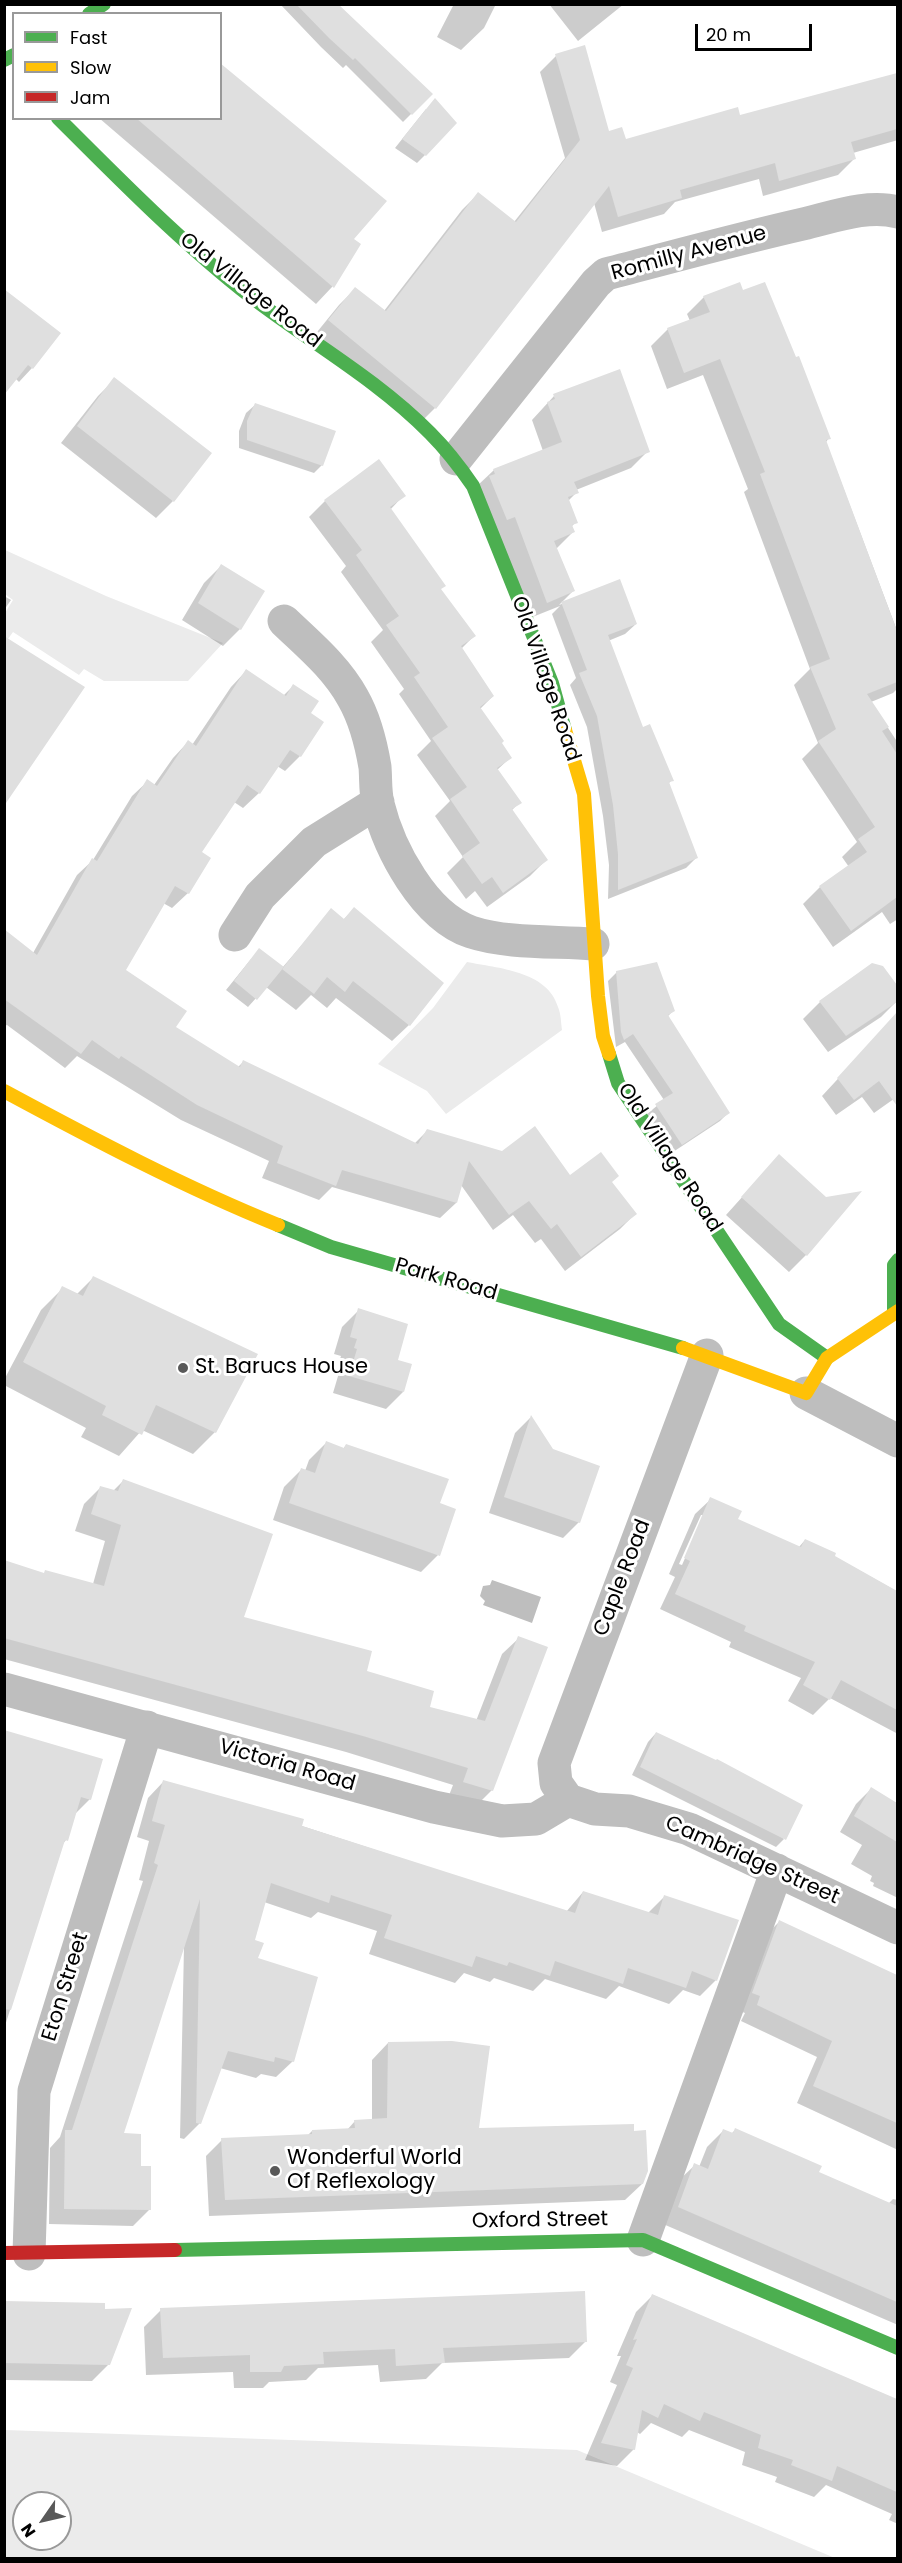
<!DOCTYPE html>
<style>
body{margin:0}
#map{position:relative;width:902px;height:2563px;overflow:hidden;background:#fff;font-family:Poppins,sans-serif}
canvas{display:block}
.frame{position:absolute;inset:0;border:6px solid #000;pointer-events:none}
.legend{position:absolute;left:12px;top:12px;width:210px;height:108px;box-sizing:border-box;background:#fff;border:2px solid #999;margin:0;padding:8px 10px;list-style:none;font-size:18px;color:#000}
.legend li{display:flex;align-items:center;gap:12px;height:30px}
.legend b{width:30px;border:2px solid #999}
.north{position:absolute;left:12px;top:2491px;width:60px;height:60px;box-sizing:border-box;background:#fff;border:2px solid #999;border-radius:50%;rotate:236deg;font-size:16px;font-weight:700;line-height:24px;text-align:center;color:#000}
.north::after{content:'';display:block;margin:auto;width:21px;height:27px;background:#595959;clip-path:polygon(50% 0,100% 100%,50% 72%,0 100%)}
.scale{position:absolute;left:695px;top:24px;width:117px;height:27px;box-sizing:border-box;border:3px solid #000;border-top:0;padding-left:8px;font-size:18px;line-height:21px;white-space:nowrap;color:#000;-webkit-text-stroke:4px #fff;paint-order:stroke}
</style>
<div id="map">
<canvas width="902" height="2563"></canvas>
<div class="frame"></div>
<ul class="legend">
<li><b style="height:8px;background:#4caf50"></b>Fast</li>
<li><b style="height:8px;background:#ffc107"></b>Slow</li>
<li><b style="height:8px;background:#c62828"></b>Jam</li>
</ul>
<div class="north">N</div>
<div class="scale">20 m</div>
</div>
<script>
const ctx = document.querySelector('canvas').getContext('2d');
ctx.lineJoin = 'round';
function paint(path, color) {
  ctx.fillStyle = color;
  ctx.fill(path, 'evenodd');
}
function strokePath(path, color, width, dash) {
  ctx.strokeStyle = color;
  ctx.lineWidth = width;
  ctx.lineCap = dash ? 'butt' : 'round';
  ctx.setLineDash(dash || []);
  ctx.stroke(path);
}
function label(font, color, halo, rows, align = 'center') {
  ctx.font = font + ' Poppins,sans-serif';
  ctx.lineWidth = 6;
  ctx.setLineDash([]);
  ctx.textBaseline = 'middle';
  ctx.strokeStyle = halo;
  ctx.fillStyle = color;
  for (const [text, x, y, turn = 0] of rows) {
    ctx.save();
    ctx.translate(x, y);
    ctx.rotate((+turn || 0) * Math.PI / 180);
    ctx.textAlign = isNaN(turn) ? turn : align;
    if (halo) ctx.strokeText(text, 0, 0);
    ctx.fillText(text, 0, 0);
    ctx.restore();
  }
}
paint(new Path2D(`
 M5,550L106,596L223,643L188,681H104L84,669L79,675L13,632L5,643V613L13,600L5,594Z
 M467,962C497,968 548,971 558,1007C561,1014 561,1023 562,1030L446,1114L427,1091L378,1064L433,1008Z
 M5,2430L577,2450L835,2558H5ZM24,2503H60V2539H24Z`), '#ebebeb');
paint(new Path2D(`
 M492,1580L541,1597L532,1623L483,1605L485,1601L480,1596L483,1586L490,1585Z`), '#bebebe');
paint(new Path2D(`
 M280,4H336L431,94L403,122L346,65L343,68L321,47Z
 M454,4H496L484,28L461,50L437,37Z
 M549,4H624L578,41Z
 M556,56L608,133L625,141L739,117L898,75V140L853,153L854,159L838,175L763,196L759,179L675,202L664,214L602,232L594,203L435,408L419,424L313,337L339,305L355,289L384,311L462,210L478,194L514,222L565,158L540,72Z
 M426,109L425,155L417,163L395,148Z
 M99,118H220L359,245L332,287L316,304Z
 M4,291L32,368L19,382L15,378Z
 M704,297L829,438L826,442L898,633V688L893,693L871,702L898,743V919L890,924L882,912L833,947L803,904L820,887L849,867L842,857L857,842L802,759L818,743L794,685L810,669L744,492L748,489L703,375L667,389L651,346L668,329L690,321L687,314Z
 M115,379L173,501L156,518L61,443L98,396Z
 M554,396L648,451L631,468L576,490L577,492L568,501L576,522L571,527L573,532L556,549L573,591L559,605L619,581L636,624L625,634L608,641L642,729L672,780L668,784L696,858L686,868L608,899L609,865L603,816L587,727L570,685L576,678L552,614L560,606L530,618L477,486L494,470L543,451L532,420Z
 M255,405L322,465L314,473L239,448V431L246,413Z
 M404,495L390,510L440,589L474,636L461,649L493,696L480,709L510,758L497,770L520,802L511,811L546,860L530,876L487,907L475,891L466,899L447,873L463,857L435,816L450,801L417,755L431,741L399,694L404,689L371,642L383,630L341,572L346,566L309,517L325,501Z
 M221,566L240,629L223,646L182,620L204,583Z
 M4,596L11,600L4,610Z
 M246,671L283,696L293,686L309,713L300,756L285,771L277,766L259,793L243,808L234,802L200,853L188,893L172,908L163,903L124,971L174,1027L237,1068L243,1062L414,1144L427,1131L570,1177L611,1183L635,1214L620,1229L565,1271L541,1239L535,1243L513,1215L493,1230L461,1185L456,1203L440,1218L332,1187L319,1200L262,1178L269,1161L181,1120L77,1056L65,1068L7,1025L4,1026V931L33,953L77,875L93,860L132,796L148,781L154,785L173,758L188,742L192,745L231,687Z
 M354,909L409,1025L392,1041L336,998L327,1008L311,995L296,1010L266,987L248,1007L226,990L251,959L282,968L332,910L343,920Z
 M617,972L673,1011L667,1017L728,1113L720,1121L673,1152L647,1114L664,1100L625,1042L616,1047L608,981Z
 M891,992L898,1000L881,1017L828,1052L803,1019L820,1002Z
 M898,1014V1096L874,1113L862,1097L836,1115L822,1096Z
 M779,1156L826,1198L806,1255L789,1272L726,1215Z
 M93,1278L215,1432L193,1454L142,1430L119,1456L81,1437L86,1428L4,1385V1380L41,1310L63,1288L76,1295Z
 M359,1310L396,1361L403,1392L386,1409L333,1393L341,1366L338,1365L341,1356L334,1354L342,1327Z
 M530,1418L579,1522L563,1538L489,1513L515,1433Z
 M326,1443L343,1449L346,1445L439,1504L438,1555L421,1572L273,1520L284,1487L301,1470L305,1471L309,1460Z
 M123,1481L242,1618L365,1672L428,1708L476,1721L502,1654L519,1638L492,1790L476,1806L448,1798L453,1785L346,1752L4,1659V1562L43,1574L93,1584L105,1541L75,1531L84,1504L101,1487L113,1491Z
 M711,1499L736,1519L799,1547L805,1540L898,1592V1734L830,1698L813,1715L788,1701L801,1678L729,1647L731,1642L660,1609L675,1577L669,1574L695,1514ZM701,1515H704L682,1565L679,1564Z
 M4,1732L90,1799L74,1815L66,1840L62,1845L4,2029Z
 M656,1733L784,1839L776,1847L632,1775L648,1742Z
 M164,1781L566,1912L583,1892L648,1913L664,1897L716,1980L700,1996L683,1990L669,2004L619,1986L606,1999L545,1979L533,1991L494,1978L490,1982L464,1973L455,1983L369,1954L377,1931L318,1912L311,1918L264,1902L253,1941L257,1959L293,2061L276,2077L261,2074L256,2078L220,2068L200,2123L184,2139L180,2138L184,1946L122,2135L139,2167L149,2210L133,2226L49,2224L50,2148L60,2137L143,1881L139,1880L149,1841L137,1837L148,1798Z
 M871,1789L898,1804V1898L873,1886L874,1883L870,1881L872,1876L851,1864L862,1845L840,1832L856,1804Z
 M779,1922L898,1977V2150L797,2103L817,2057L741,2021L745,2013L737,2010L763,1938Z
 M388,2043L477,2130L642,2184L625,2200L209,2216L206,2156L222,2140L308,2135L312,2131L347,2130L355,2121L372,2120V2060Z
 M736,2129L817,2173L888,2204L893,2199L898,2200V2325L663,2224L678,2181L695,2165L699,2167L707,2147L723,2131L731,2134Z
 M653,2295L898,2401V2524L889,2520L892,2514L826,2485L814,2497L775,2482L777,2477L742,2465L745,2452L689,2430L682,2437L651,2423L640,2434L637,2432L634,2449L617,2466L585,2460L617,2385L610,2382L621,2356H617L636,2312Z
 M4,2303L109,2364L92,2381L4,2380Z
 M161,2310L586,2341L569,2358L442,2363L426,2379L380,2382L378,2365L318,2368L306,2380L269,2382L263,2388H234L233,2372L146,2375L144,2327Z`), '#0003');
paint(new Path2D(`
 M296,4H338L433,94L412,115L355,58L353,60L329,38Z
 M585,45L609,131L622,127L626,139L738,107L740,115L897,73V129L851,142L856,159L779,181L775,163L680,190L682,198L618,217L609,186L436,409L328,320L355,287L386,311L478,192L516,222L580,140L555,54Z
 M220,63L387,201L354,239L361,244L334,288L136,118H220Z
 M435,98L457,123L426,156L402,139Z
 M740,282L743,290L765,282L796,357L799,356L831,439L826,440L897,631V682L867,694L889,727L882,731L897,754V897L851,931L819,886L867,852L858,839L875,827L818,741L836,729L810,667L830,659L760,474L765,472L720,359L684,373L667,328L710,312L703,296Z
 M4,289L61,333L33,369L28,365L4,395Z
 M620,369L650,452L574,482L579,493L568,497L578,523L572,525L575,532L554,541L575,591L547,603L515,517L507,520L489,476L495,474L493,469L562,442L547,402L555,399L553,394Z
 M114,377L212,453L174,502L77,426Z
 M255,403L336,431L323,466L247,440V421Z
 M379,459L406,496L390,507L446,586L441,589L476,636L461,646L494,696L480,707L504,741L502,743L512,758L497,768L522,803L512,809L548,860L503,893L492,877L482,884L462,856L480,843L450,799L467,787L432,738L448,727L414,677L420,673L386,625L399,616L356,555L362,550L324,500Z
 M221,564L265,591L241,630L198,603Z
 M620,579L637,624L608,635L643,727L650,724L674,781L669,782L698,858L618,890V854L613,805L597,716L579,673L587,670L561,602Z
 M4,636L85,687L4,806Z
 M246,669L286,696L293,684L319,701L311,713L324,722L301,757L290,750L260,794L247,785L202,852L211,858L189,894L175,886L126,970L187,1011L176,1027L240,1067L243,1060L418,1144L427,1129L502,1151L535,1126L570,1175L601,1152L619,1176L612,1182L637,1214L581,1257L557,1224L551,1229L529,1201L509,1215L469,1161L457,1203L342,1170L336,1186L277,1163L283,1146L197,1105L121,1056L119,1059L92,1040L81,1054L4,999V929L37,955L92,858L97,861L147,779L157,786L188,740L196,746Z
 M354,907L444,983L410,1026L353,981L345,992L327,977L314,994L282,969L331,908L344,919Z
 M259,948L284,967L257,1000L234,981Z
 M657,962L675,1011L668,1015L730,1113L682,1145L655,1104L673,1093L633,1034L624,1040L621,1032L616,971Z
 M872,963L883,966L897,985V1002L846,1036L819,1001Z
 M897,1012V1106L879,1081L854,1100L837,1078Z
 M779,1154L826,1197L862,1191L807,1256L741,1197Z
 M93,1276L258,1354L216,1433L156,1405L142,1435L102,1415L106,1406L23,1362L62,1286L83,1296Z
 M358,1308L408,1324L398,1360L412,1364L404,1392L349,1376L357,1349L354,1348L357,1339L350,1337Z
 M531,1415L553,1449L600,1466L580,1523L504,1497Z
 M326,1441L344,1448L346,1444L449,1479L440,1503L456,1509L440,1556L289,1503L301,1468L315,1473Z
 M123,1479L273,1534L244,1617L372,1651L367,1671L434,1691L430,1707L485,1721L518,1636L548,1647L493,1791L463,1782L468,1768L363,1736L4,1638V1560L44,1573L45,1570L104,1586L121,1525L91,1514L100,1486L118,1491Z
 M710,1497L742,1511L738,1519L801,1547L805,1539L836,1553L835,1556L897,1591V1710L841,1680L830,1700L803,1685L815,1662L744,1631L746,1626L675,1594L690,1561L684,1558Z
 M4,1730L103,1759L91,1800L81,1797L68,1841L65,1840L11,2010L4,2009Z
 M656,1732L716,1760L717,1759L803,1805L786,1840L640,1767Z
 M163,1780L304,1819L302,1826L575,1913L583,1891L658,1915L664,1895L739,1920L717,1981L692,1971L686,1988L628,1968L623,1984L555,1961L550,1976L509,1962L507,1966L476,1956L472,1967L384,1938L392,1915L331,1895L329,1903L271,1883L255,1940L264,1943L258,1958L318,1977L294,2062L275,2057L274,2062L228,2051L201,2124L196,2123L200,1899L124,2133L141,2134V2166H151V2210L64,2209L65,2130H72L158,1865L154,1863L165,1825L152,1821Z
 M871,1787L897,1803V1842L854,1816Z
 M779,1920L897,1975V2123L813,2086L832,2041L757,2005L760,1996L752,1993Z
 M452,2041L490,2046L479,2128L634,2124V2131L646,2130L648,2171L643,2184L225,2200L221,2138L312,2134V2130L355,2128L354,2120L387,2118L388,2042Z
 M735,2128L822,2166L819,2172L897,2206V2302L678,2207L694,2163L708,2169L723,2129L733,2133Z
 M585,2291L587,2342L443,2348L445,2363L396,2366L395,2349L323,2352L324,2364L284,2366L281,2372H250V2355L163,2358L160,2308Z
 M652,2294L897,2399V2492L837,2466L832,2481L791,2465L793,2460L758,2448L761,2435L704,2412L700,2421L664,2404L658,2418L642,2410L635,2450L601,2443L633,2368L626,2365L637,2339L633,2340Z
 M4,2301L105,2303V2309L132,2308L110,2365L4,2363Z`), '#dfdfdf');
strokePath(new Path2D(`
 M456,459L596,283L606,274C672,257 737,239 803,224C833,217 867,204 898,212
 M284,621C309,645 336,667 353,698C365,719 371,743 375,767C376,779 375,792 378,804C389,849 424,916 471,932C507,944 556,941 593,944
 M235,935L260,896L314,842L378,802
 M806,1393L898,1441
 M4,1689L434,1807L502,1821L536,1819L568,1800
 M568,1800L556,1783L554,1763L707,1355
 M568,1800L595,1809L629,1811L689,1829L898,1928
 M643,2240L777,1870
 M29,2254L34,2091L147,1727`), '#bebebe', 33);
strokePath(new Path2D(`
 M89,14L104,4
 M4,60L14,55
 M58,118C117,177 176,237 241,289C303,338 375,377 430,433C446,449 460,467 473,486L552,683L565,730
 M609,1054L618,1083L779,1324L827,1358
 M278,1225L331,1247L683,1348
 M894,1313V1265L898,1260
 M175,2250L643,2240L898,2348`), '#4caf50', 14);
strokePath(new Path2D(`
 M565,730L584,794L598,996L603,1036L609,1054
 M4,1091C93,1139 184,1187 278,1225
 M683,1348L806,1393L827,1358L898,1311`), '#ffc107', 14);
strokePath(new Path2D(`
 M4,2253L175,2250`), '#c62828', 14);
for (const [x, y, r, color] of [
 [183,1368,6,"#595959"],
 [275,2171,6,"#595959"]
]) {
  const dot = new Path2D();
  dot.arc(x, y, r, 0, 2 * Math.PI);
  ctx.fillStyle = color;
  ctx.fill(dot);
  strokePath(dot, '#fff', 2);
}
label('21px', '#000', '#fff', [
 ["Romilly Avenue",689,254,-15],
 ["Old Village Road",250,291,38],
 ["Old Village Road",545,679,71],
 ["Old Village Road",669,1158,57],
 ["Park Road",446,1280,16],
 ["Caple Road",623,1578,-69],
 ["Victoria Road",287,1766,16],
 ["Cambridge Street",752,1861,24],
 ["Eton Street",66,1987,-73],
 ["Oxford Street",540,2221,-1]
]);
label('21px', '#000', '#fff', [
 ["St. Barucs House",195,1368],
 ["Wonderful World",287,2159],
 ["Of Reflexology",287,2183]
], 'left');
</script>
